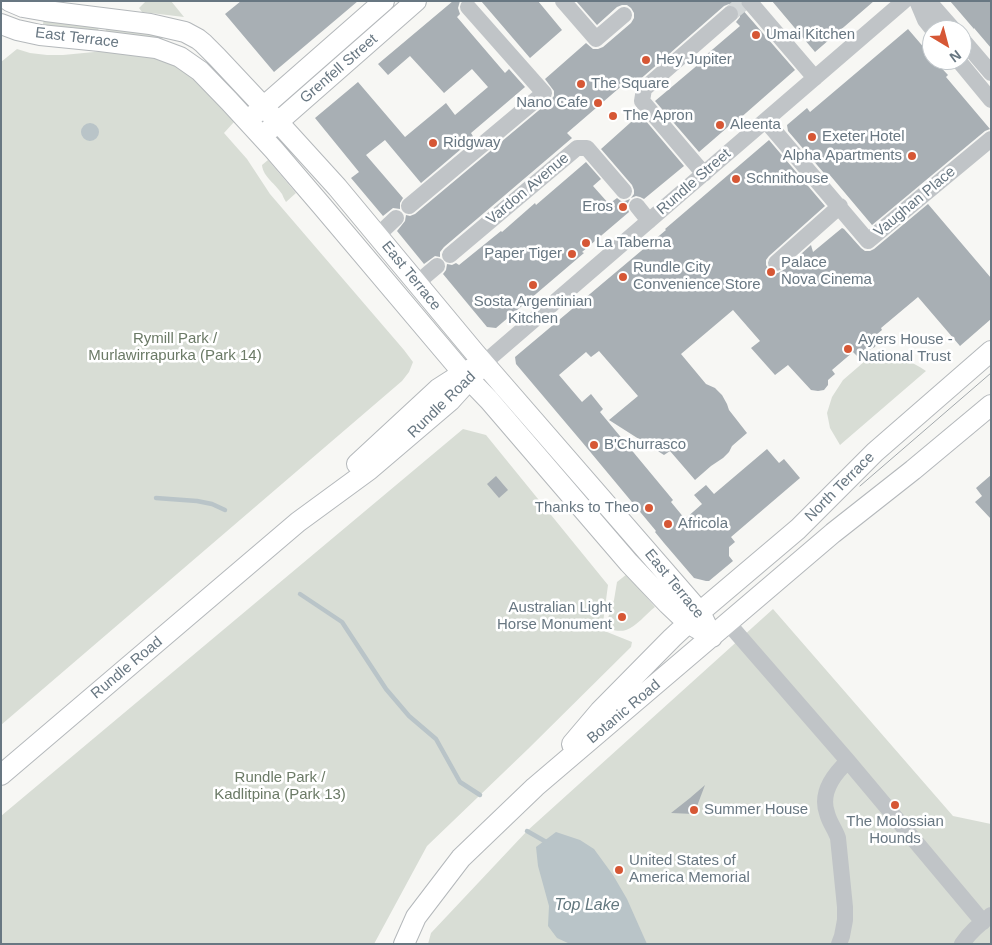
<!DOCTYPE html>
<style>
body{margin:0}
#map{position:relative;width:992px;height:945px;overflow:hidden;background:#f7f7f4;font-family:Helvetica,sans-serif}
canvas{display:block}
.frame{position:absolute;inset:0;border:2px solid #687782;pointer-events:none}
.north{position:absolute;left:922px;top:20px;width:50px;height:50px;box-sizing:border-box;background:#fff;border:1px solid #c3c9cd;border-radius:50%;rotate:143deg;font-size:14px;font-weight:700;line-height:20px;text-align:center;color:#687782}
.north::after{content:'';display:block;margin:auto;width:18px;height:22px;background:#d65735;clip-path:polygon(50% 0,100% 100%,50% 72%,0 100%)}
</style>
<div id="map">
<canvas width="992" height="945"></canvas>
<div class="frame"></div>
<div class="north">N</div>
</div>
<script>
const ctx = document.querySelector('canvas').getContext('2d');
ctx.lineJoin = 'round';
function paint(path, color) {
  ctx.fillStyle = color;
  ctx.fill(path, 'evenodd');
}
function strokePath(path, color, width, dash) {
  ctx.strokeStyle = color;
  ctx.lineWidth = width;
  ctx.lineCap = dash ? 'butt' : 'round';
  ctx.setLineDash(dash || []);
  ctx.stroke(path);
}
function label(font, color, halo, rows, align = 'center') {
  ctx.font = font + ' Helvetica,sans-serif';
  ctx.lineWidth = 5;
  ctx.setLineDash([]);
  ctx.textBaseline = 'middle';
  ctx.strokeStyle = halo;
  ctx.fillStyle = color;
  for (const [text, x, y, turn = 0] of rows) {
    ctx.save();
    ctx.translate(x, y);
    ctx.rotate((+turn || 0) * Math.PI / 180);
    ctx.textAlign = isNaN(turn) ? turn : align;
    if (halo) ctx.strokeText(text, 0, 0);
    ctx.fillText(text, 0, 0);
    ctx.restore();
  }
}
paint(new Path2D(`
 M146,1H171L184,17L142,12L139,8Z
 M44,18L99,25L98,33L64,30L43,24Z
 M107,26L163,36L162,41L105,33Z
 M17,49L30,53L47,55H63L115,50L166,60L186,70L234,122L224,133L247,159L270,194L404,350L413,362L409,372L402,381L1,725V62Z
 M268,160L296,193L286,202C284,199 283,196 282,194C276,184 263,177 262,165Z
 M883,355C902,358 911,361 926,371L840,445L830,428L827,413L832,397L843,380L865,361Z
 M463,429L486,435L608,585L602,630L632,642L631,647L528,749L427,846L374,944H1V816Z
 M627,574L655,607C646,614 637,626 626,630C620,632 614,630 609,629L606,624L614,600L617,582Z
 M773,609L953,816L991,824V944H428L431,933L527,831Z`), '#d8ddd5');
paint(new Path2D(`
 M81 132a9 9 0 1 1 18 0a9 9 0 1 1-18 0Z
 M556,832L580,840L594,849L613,875L627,899L647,944H570L557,938L548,926L549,906L538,866L536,847Z`), '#b9c4c8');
strokePath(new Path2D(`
 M156,498L197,501L212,504L225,510
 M300,594L342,622L386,689L409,716L436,739L460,782L480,795
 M527,831L548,843`), '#b9c4c8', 4.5);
paint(new Path2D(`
 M241,1H358L274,72L225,14Z
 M453,1H460L458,8L460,14L457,17L505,73L509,69L525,87L471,133L474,138L421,183L385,140L366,155L403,198L400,203V209L393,208L383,216L351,178L359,172L315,118L358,82L405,137L446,103L455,115L488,87L472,69L444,93L410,56L388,75L378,64Z
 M481,1H538L562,30L530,58Z
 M576,1H738L741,8L795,70L730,127L729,126L699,152L655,101L700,63L699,61L740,26L736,22L740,17V13L738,8L733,4H729L724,6L637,82L632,77L567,133L572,138L444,247L440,252V257L435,256L424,264L397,231L405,221L406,215L410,216L415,214L550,101L554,96V91L545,79L586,43L593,49H598L603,47L631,23L634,18V13L631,8L627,5H622L617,7L597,25Z
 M772,1H874L815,52Z
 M950,1H991V48L974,28V29Z
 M908,29L932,57V60H934L948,75L946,77L990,129L985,131L872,225L829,174V179L788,131L787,125L807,108L810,112Z
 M640,114L684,166L644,199L640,197L636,196L631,198L634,194V190L632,185L601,149Z
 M769,140L825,206L769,256L766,260V265L769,270L773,273H778L782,271L811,245L813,252L842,228L844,229L861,248L865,251H870L874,249L928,204L991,278V319L960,346L918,297L881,328L882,330L876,335L877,341L875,347L869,350H864L857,356L853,352L832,370L835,374L828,380V385L824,390L818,391L811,390L788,365L775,375L751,348L760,341L733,310L681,354L706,384L715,388L722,395L727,404L729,410L747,433L732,446L729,452L723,458L711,466L695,480L670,451L664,455L609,420L638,396L599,351L591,357L586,352L559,375L582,402L591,394L603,409L600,412L673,500L671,502L685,519L702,504L694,495L706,485L714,494L767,449L779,463L784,459L800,478L731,537L735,542L729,547V556L733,561L709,581H706L694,578L664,543L655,532L656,531L582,442L516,364L515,357L666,230L665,229Z
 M586,162L601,179L593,186L609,204L617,198L621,201H625L630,199L628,203L627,207L629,212L582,252L584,253L496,328L487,327L443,274L446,270L447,264L452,265L456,263L459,265L501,231L502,232L535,203L536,205Z
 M991,475V519L975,502L982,496L976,488Z
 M496,476L508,490L499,498L487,484Z
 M705,785L694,814L671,813L690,798Z`), '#a8afb4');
strokePath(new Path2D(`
 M730,14L743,3`), '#d3d7d8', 16, [16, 8]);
const major = new Path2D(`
 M9,1L23,7L46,11L150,24L185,32L198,39L203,43L217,57L278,122L337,187L475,353L700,612L712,637
 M1,24L17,30L40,35L100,41L156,48L180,57L200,71L229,101L274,150L322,206L463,373L489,400L629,563L668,604L688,623L712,637
 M254,115L384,1
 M269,130L416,1
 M357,464L438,389L463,373L471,369
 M572,744L600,711L672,638L700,612L798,529L875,452L991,351
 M1,775L298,522L369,470L450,401L478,370
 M404,944L416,917L461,858L535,787L833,533L913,470L991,405`);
strokePath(major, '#b4b8bb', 22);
strokePath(new Path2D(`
 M563,1L596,39L624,15
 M749,1L815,78
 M917,1L925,20L933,30
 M927,1L932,5L954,30
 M962,39L991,73
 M958,60L991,100
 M766,121L868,241L991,139
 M704,174L642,101L644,89L730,14
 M409,206L544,93L468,7
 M637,206L649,221
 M378,235L396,218
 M450,255L577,148H587L624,191
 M776,263L840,206
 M417,283L437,266
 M484,363L904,1
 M728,623L848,761L983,922
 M839,944L842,936L845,920V907L838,838C835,829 829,822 827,813C820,793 834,774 848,761
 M962,944C970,932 980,924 991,915`), '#c0c4c7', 16);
strokePath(major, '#fff', 20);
strokePath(new Path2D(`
 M860,486L991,373`), '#a2a8ac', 1);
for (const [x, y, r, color] of [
 [756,35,5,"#d65735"],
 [646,60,5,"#d65735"],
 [581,84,5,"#d65735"],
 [598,103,5,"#d65735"],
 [613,116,5,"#d65735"],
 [720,125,5,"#d65735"],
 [812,137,5,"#d65735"],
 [433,143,5,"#d65735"],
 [912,156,5,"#d65735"],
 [736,179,5,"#d65735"],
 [623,207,5,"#d65735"],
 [586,243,5,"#d65735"],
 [572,254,5,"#d65735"],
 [771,272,5,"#d65735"],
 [623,277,5,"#d65735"],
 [533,285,5,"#d65735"],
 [848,349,5,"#d65735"],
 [594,445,5,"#d65735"],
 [649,508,5,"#d65735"],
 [668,524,5,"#d65735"],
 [622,617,5,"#d65735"],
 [895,805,5,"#d65735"],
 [694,810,5,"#d65735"],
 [619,870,5,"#d65735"]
]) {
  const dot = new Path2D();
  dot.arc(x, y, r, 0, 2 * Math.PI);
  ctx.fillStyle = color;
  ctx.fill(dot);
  strokePath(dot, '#fff', 2);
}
label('15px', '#687782', '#fff', [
 ["Umai Kitchen",766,35],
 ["Hey Jupiter",656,60],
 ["The Square",591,84],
 ["Nano Cafe",588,103,"right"],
 ["The Apron",623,116],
 ["Aleenta",730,125],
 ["Exeter Hotel",822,137],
 ["Ridgway",443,143],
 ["Alpha Apartments",902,156,"right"],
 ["Schnithouse",746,179],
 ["Eros",613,207,"right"],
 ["La Taberna",596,243],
 ["Paper Tiger",562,254,"right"],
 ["Palace",781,263],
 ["Nova Cinema",781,280],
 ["Rundle City",633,268],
 ["Convenience Store",633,285],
 ["Sosta Argentinian",533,302,"center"],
 ["Kitchen",533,319,"center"],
 ["Ayers House -",858,340],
 ["National Trust",858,357],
 ["B'Churrasco",604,445],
 ["Thanks to Theo",639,508,"right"],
 ["Africola",678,524],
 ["Australian Light",612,608,"right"],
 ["Horse Monument",612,625,"right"],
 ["Summer House",704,810],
 ["The Molossian",895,822,"center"],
 ["Hounds",895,839,"center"],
 ["United States of",629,861],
 ["America Memorial",629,878]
], 'left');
label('15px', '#687782', '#fff', [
 ["East Terrace",77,38,7],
 ["Grenfell Street",339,69,-41],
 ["Rundle Street",694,182,-41],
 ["Vardon Avenue",528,189,-40],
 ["Vaughan Place",915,202,-40],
 ["East Terrace",411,276,51],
 ["Rundle Road",442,405,-44],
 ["North Terrace",840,487,-45],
 ["East Terrace",674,584,51],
 ["Rundle Road",127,668,-40],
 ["Botanic Road",624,712,-40]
]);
label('15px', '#6b7a66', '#fff', [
 ["Rymill Park /",175,339],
 ["Murlawirrapurka (Park 14)",175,356],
 ["Rundle Park /",280,778],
 ["Kadlitpina (Park 13)",280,795]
]);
label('italic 16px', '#63787f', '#fff', [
 ["Top Lake",587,906]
]);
</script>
